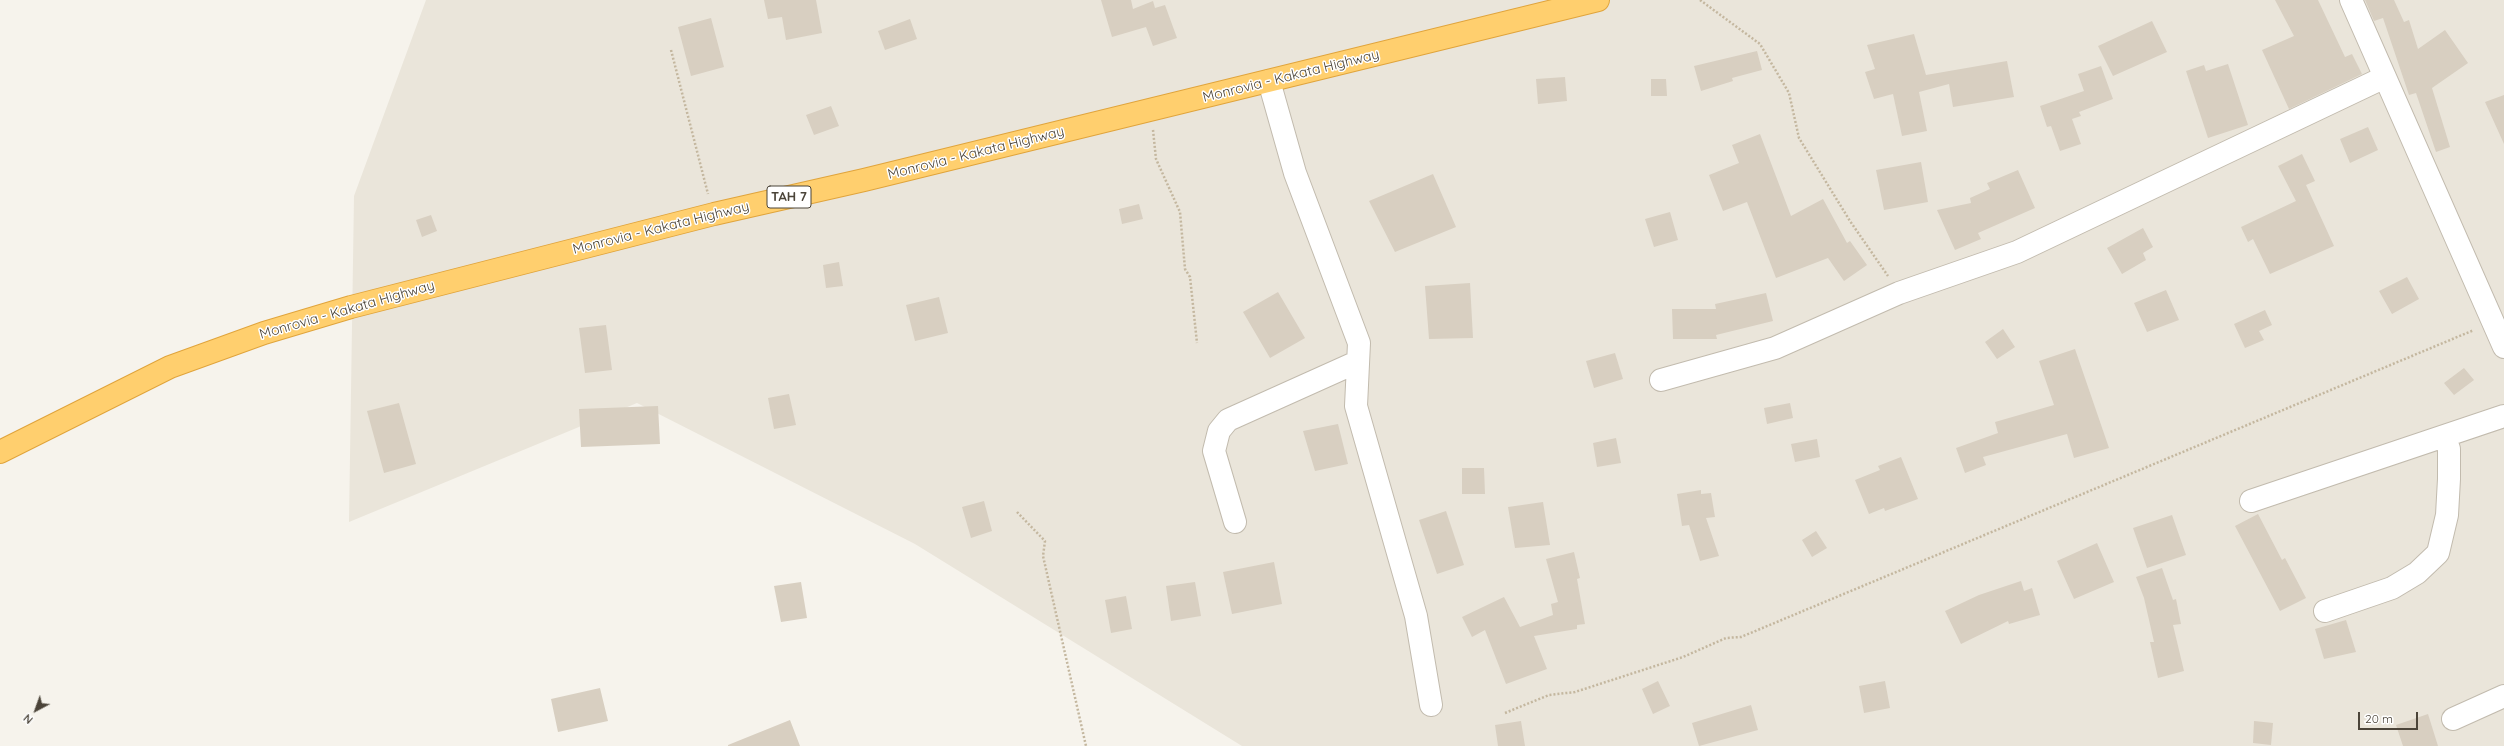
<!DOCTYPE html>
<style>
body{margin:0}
#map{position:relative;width:2504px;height:746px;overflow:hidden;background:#f6f3ec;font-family:Quicksand,sans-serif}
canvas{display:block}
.north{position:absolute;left:16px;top:690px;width:40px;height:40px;-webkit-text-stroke:3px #fff;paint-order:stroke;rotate:221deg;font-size:11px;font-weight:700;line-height:16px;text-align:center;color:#4b4439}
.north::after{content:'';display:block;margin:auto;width:14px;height:18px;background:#4b4439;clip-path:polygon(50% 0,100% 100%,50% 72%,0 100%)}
.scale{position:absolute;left:2358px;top:712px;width:60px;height:18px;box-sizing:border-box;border:2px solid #4b4439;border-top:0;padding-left:5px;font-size:12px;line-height:14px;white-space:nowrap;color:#4b4439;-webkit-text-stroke:3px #fff;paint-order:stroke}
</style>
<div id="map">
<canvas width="2504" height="746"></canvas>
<div class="north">N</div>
<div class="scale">20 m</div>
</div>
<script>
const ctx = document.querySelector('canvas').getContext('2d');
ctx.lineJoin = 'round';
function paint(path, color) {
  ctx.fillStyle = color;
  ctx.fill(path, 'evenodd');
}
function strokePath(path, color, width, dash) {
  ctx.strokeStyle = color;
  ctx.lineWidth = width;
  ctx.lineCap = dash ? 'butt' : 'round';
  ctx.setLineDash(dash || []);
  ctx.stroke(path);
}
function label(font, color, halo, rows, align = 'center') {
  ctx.font = font + ' Quicksand,sans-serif';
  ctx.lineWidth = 3;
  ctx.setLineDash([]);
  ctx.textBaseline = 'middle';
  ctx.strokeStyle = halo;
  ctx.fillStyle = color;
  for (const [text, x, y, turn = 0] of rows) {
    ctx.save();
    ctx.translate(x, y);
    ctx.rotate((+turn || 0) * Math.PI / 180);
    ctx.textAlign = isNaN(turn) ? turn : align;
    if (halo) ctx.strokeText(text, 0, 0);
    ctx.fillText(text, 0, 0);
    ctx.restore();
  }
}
paint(new Path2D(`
 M426,0H2504V746H1242L915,544L637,403L349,522L354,196Z`), '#eae5da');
paint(new Path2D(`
 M764,0H816L822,33L786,40L782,17L768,19Z
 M1101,0H1131L1133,9L1153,1L1155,8L1165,5L1177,38L1153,46L1146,27L1112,37Z
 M2275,0H2318L2345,57L2352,54L2362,74L2289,109L2262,50L2294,36Z
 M2365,0H2394L2404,22L2409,20L2418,49L2445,30L2468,63L2432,88L2450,147L2436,152L2416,93L2409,95L2383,18L2374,21Z
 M711,18L724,67L691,76L678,27Z
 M910,19L917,39L885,50L878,31Z
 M2152,21L2167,52L2113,76L2098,46Z
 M1914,34L1926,75L2007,61L2014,97L1953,107L1949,84L1919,92L1927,131L1902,136L1893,94L1874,99L1865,72L1875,69L1867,45Z
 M1757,51L1762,70L1732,78L1733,81L1701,91L1694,66Z
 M2228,64L2248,125L2208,138L2186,71L2204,65L2206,71Z
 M2101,66L2113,99L2079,112L2081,116L2072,119L2081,144L2060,151L2051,126L2047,127L2040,106L2084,91L2078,74Z
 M1565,77L1567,101L1538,104L1536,79Z
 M1651,79H1666L1667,96H1651Z
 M2504,95V144L2485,102Z
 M831,106L839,126L814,135L806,115Z
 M2368,127L2378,150L2350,163L2340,139Z
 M1760,134L1791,216L1823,199L1847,243L1850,241L1867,265L1844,281L1828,258L1776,278L1747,202L1723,211L1709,175L1739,163L1732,145Z
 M2302,154L2315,181L2306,185L2334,246L2270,274L2253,239L2248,242L2241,227L2296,201L2278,166Z
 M1921,162L1928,202L1884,210L1876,170Z
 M2018,170L2035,208L1978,233L1981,239L1955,250L1937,210L1971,203L1970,198L1990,189L1987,183Z
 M1433,174L1456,227L1395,252L1369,201Z
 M1139,204L1143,219L1122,224L1119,209Z
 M1670,212L1678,240L1654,247L1645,219Z
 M431,215L437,231L422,237L416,220Z
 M2143,228L2153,247L2143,253L2146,260L2122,274L2107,248Z
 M839,262L843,286L826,288L823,265Z
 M2407,277L2419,299L2392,314L2379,291Z
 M1470,283L1473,338L1429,339L1425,286Z
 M2166,290L2179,320L2147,332L2134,303Z
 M1278,292L1305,338L1270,358L1243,312Z
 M1766,293L1773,321L1716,335L1717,339H1673L1672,309H1716L1715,304Z
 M939,297L948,333L915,341L906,305Z
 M2265,310L2272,325L2259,331L2264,340L2245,348L2234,324Z
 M606,325L612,370L585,373L579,328Z
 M2003,329L2015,347L1997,359L1985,342Z
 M2075,349L2109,448L2074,458L2067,434L1983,457L1986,465L1965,473L1956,448L1998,433L1995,422L2054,405L2039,361Z
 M1615,353L1623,379L1594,388L1586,361Z
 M2464,368L2474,380L2454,395L2444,383Z
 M789,394L796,425L774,429L768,398Z
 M399,403L416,464L384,473L367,411Z
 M1790,403L1793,418L1767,424L1764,408Z
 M658,406L660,444L581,447L579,409Z
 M1338,424L1348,464L1315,471L1303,431Z
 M1616,438L1621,463L1597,467L1593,443Z
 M1817,439L1820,457L1795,462L1791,444Z
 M1901,457L1918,499L1885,511L1884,508L1869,514L1855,480L1880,470L1878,466Z
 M1462,468H1484L1485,494H1462Z
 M1701,490V494L1711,493L1715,517L1706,518L1719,556L1700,561L1689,525L1682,526L1677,494Z
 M984,501L992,531L971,538L962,507Z
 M1543,502L1550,545L1515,548L1508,507Z
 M1446,511L1464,565L1437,574L1419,520Z
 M2258,514L2282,560L2285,558L2306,598L2280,611L2235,526Z
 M2172,515L2186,555L2147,568L2133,528Z
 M1816,531L1827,548L1812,557L1802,540Z
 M2097,543L2114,582L2074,599L2057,561Z
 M1574,552L1580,578L1577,579L1585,624L1577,625V629L1534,636L1547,669L1506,684L1485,630L1472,637L1462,617L1504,597L1520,627L1553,615L1551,604L1558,602L1546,559Z
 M1274,562L1282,604L1232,614L1223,572Z
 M2162,568L2173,600L2176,599L2181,624L2173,625L2184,671L2158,678L2150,642H2154L2144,598L2136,577Z
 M2021,581L2024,591L2032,588L2040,615L2009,624L2008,621L1961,644L1945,611L1979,595Z
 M801,582L807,618L781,622L774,586Z
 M1195,582L1201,616L1171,621L1166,586Z
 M1126,596L1132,629L1111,633L1105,600Z
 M2346,620L2356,652L2324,659L2315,629Z
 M1658,681L1670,706L1653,714L1642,689Z
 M1885,681L1890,708L1864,713L1859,686Z
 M600,688L608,721L558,732L551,699Z
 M1751,705L1758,730L1699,746L1692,723Z
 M2428,714L2438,746H2403L2396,725Z
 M790,720L800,746H728V745Z
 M1521,721L1525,746H1498L1495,725Z
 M2254,721L2273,723L2271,745L2253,743Z`), '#d8cfc1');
const minor = new Path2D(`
 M2351,0L2504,347
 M1269,81L1295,173L1359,343L1356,406L1416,616L1431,705
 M1661,380L1775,348L1899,293L2017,252L2385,77
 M2251,501L2504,416
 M1235,522L1214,451L1219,431L1228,420L1357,362
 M2325,611L2392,588L2417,573L2438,553L2447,515L2449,479V449L2445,437
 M2453,719L2504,696`);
const highway = new Path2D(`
 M0,452L170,367L264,333L351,307L714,214L864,180L1598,0`);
strokePath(minor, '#c2bbae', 24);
strokePath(highway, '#e0a43c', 24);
strokePath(new Path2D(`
 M1700,0L1760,44L1789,93L1799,138L1850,221L1888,276
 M671,50L708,194
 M1153,130L1156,159L1180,212L1185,269L1190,277L1197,343
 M1017,512L1045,541L1043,556L1086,746
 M1505,713L1549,695L1575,692L1683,657L1726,638L1741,637L2474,330`), '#c4b79f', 2.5, [2, 2]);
strokePath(minor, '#fff', 22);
strokePath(highway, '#ffcf6e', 22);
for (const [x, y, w] of [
 [789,197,44]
]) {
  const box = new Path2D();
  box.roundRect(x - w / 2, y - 11, w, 22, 3);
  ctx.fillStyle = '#fff';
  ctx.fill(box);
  strokePath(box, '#4b4439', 1);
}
label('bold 13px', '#4b4439', null, [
 ["TAH 7",789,197]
]);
label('14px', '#4b4439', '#fff', [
 ["Monrovia - Kakata Highway",1291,76,-14],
 ["Monrovia - Kakata Highway",976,153,-14],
 ["Monrovia - Kakata Highway",661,228,-14],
 ["Monrovia - Kakata Highway",347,310,-16]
]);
</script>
